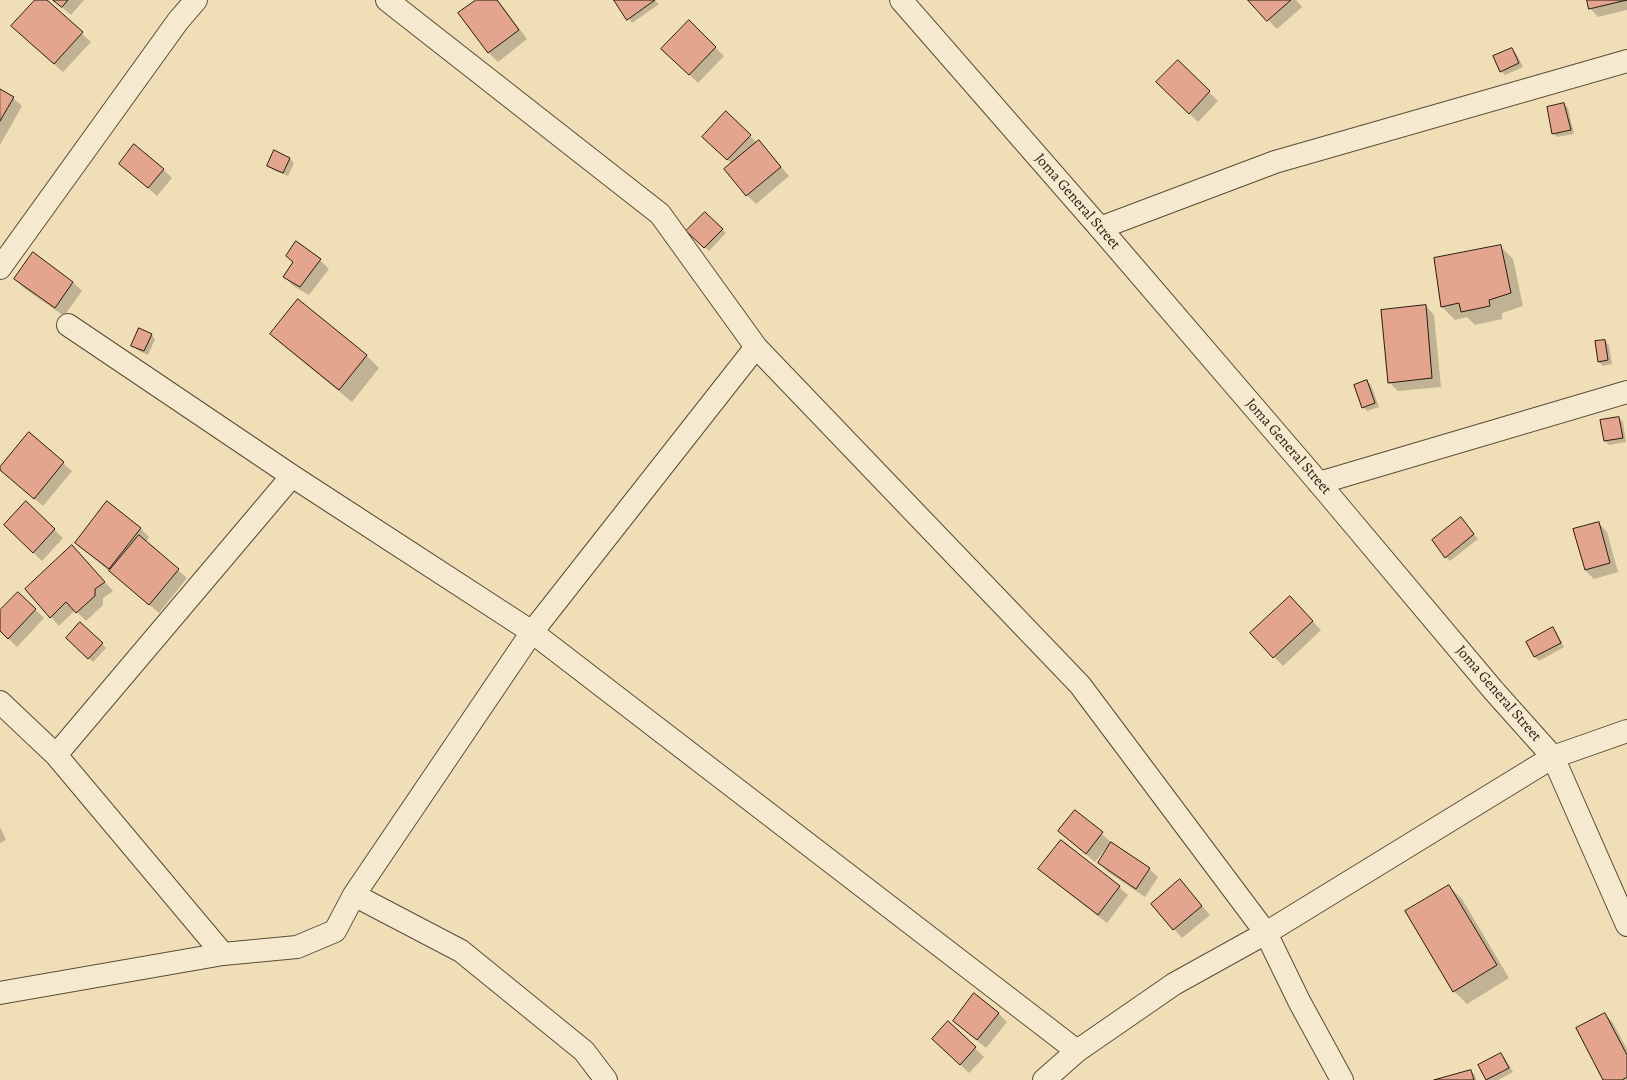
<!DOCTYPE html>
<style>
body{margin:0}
canvas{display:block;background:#f0deb6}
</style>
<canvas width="1627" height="1080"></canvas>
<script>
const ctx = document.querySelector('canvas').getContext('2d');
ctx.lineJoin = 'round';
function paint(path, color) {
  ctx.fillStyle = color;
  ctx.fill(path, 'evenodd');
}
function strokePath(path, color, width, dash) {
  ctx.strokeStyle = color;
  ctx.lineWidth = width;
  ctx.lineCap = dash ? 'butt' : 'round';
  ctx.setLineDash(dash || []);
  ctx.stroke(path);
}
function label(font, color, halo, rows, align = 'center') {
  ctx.font = font + ' Alegreya,serif';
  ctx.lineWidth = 3;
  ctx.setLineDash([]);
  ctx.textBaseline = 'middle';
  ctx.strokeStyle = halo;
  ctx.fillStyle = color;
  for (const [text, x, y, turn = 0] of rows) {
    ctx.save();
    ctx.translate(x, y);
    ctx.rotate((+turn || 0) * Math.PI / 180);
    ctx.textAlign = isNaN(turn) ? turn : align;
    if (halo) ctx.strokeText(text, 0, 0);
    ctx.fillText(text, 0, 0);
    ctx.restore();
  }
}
paint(new Path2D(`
 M36,0H45L91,42L63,72L21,35Z
 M53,0H84L71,15Z
 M477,0H498L527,39L498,62L489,53L459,13Z
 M616,0H654L659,4L632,23Z
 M1249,0H1296L1302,7L1277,29Z
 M1588,0H1627V10L1598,17L1590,8Z
 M689,22L724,56L698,83L663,49Z
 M1512,49L1516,53L1523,67L1505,75L1501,71Z
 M1178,61L1218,101L1198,122L1157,82Z
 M0,90L13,98L22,106L0,145Z
 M1564,104L1568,108L1574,134L1557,137L1553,133Z
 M726,113L757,143L759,141L767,150L789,176L756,204L747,195L732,164L703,137Z
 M275,152L290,159L294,163L288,176L273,170L269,165Z
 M120,163L164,170L172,178L157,196Z
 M705,213L726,233L709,251L688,231Z
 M1500,246L1513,259L1523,306L1502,313V319L1475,325L1467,317L1455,320L1442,307Z
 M33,254L73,282L82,291L64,316L24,288L15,279Z
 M320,260L329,269L309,295L293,286L285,277L294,263Z
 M1426,306L1434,315L1441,387L1398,391L1389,382Z
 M151,334L155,339L148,355L137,350L133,345Z
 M272,334L366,355L379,368L352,402L285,347Z
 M1605,341L1609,345L1612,364L1603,366L1599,362Z
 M1367,381L1371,385L1379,407L1367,411L1363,407Z
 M1619,418L1623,422L1626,442L1609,445L1605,441Z
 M29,434L72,471L43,506L0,469Z
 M26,503L63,538L42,561L14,534Z
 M107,503L141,529L149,537L146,542L187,578L159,613L76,543Z
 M1461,518L1478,539L1450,561L1446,557Z
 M1599,523L1607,532L1618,572L1594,579L1585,570Z
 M80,555L113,591L103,598V605L86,621L75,610L59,626L26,589Z
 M18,593L44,618L17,647L0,630V612Z
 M1298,606L1321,630L1283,666L1251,633Z
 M1553,629L1557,633L1564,647L1539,661L1535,657L1527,642Z
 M67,638L102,644L106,648L93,662Z
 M1075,811L1111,842L1095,862L1059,831Z
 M0,827L6,840L0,843Z
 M1099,863L1149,869L1158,877L1145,897L1108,872Z
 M1039,869L1119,887L1128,895L1107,923L1048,877Z
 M1180,881L1210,915L1182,938L1152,904Z
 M1449,886L1462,899L1509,978L1467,1004L1454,991Z
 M998,1013L1007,1022L986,1048L954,1021Z
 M1605,1014L1613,1023L1627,1049V1080H1604Z
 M948,1023L984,1057L969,1073L942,1047Z
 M1501,1054L1505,1058L1513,1072L1498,1080H1488L1480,1066Z
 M1471,1071L1475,1075L1476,1080H1437Z`), '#0003');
const building = new Path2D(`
 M35,0H47L83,32L54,64L11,26Z
 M53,0H68L62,7Z
 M476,0H497L519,30L488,53L458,13Z
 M614,0H655L627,20Z
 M1248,0H1291L1267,21Z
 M1587,0H1627L1589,9Z
 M689,20L716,47L689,75L661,49Z
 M1512,48L1519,63L1500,72L1493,56Z
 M1178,60L1210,91L1189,114L1156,82Z
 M0,89L14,97L0,121Z
 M1564,103L1571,130L1552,134L1547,107Z
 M726,111L751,135L727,160L702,137Z
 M759,140L781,167L746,196L724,169Z
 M134,144L164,169L148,188L119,164Z
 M274,150L290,158L283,173L267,166Z
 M705,212L723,229L704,248L686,231Z
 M296,241L321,259L300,287L283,277L293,262L286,256Z
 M1501,245L1511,293L1489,300L1490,306L1461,312L1459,303L1441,307L1434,258Z
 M33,252L73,282L55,308L14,279Z
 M298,299L367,355L339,390L270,334Z
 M1426,305L1432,378L1388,383L1381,310Z
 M139,328L152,334L144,351L131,346Z
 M1605,340L1608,360L1598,362L1595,341Z
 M1367,380L1375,403L1362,408L1354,385Z
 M1619,417L1623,438L1604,441L1600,420Z
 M29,432L64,462L34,499L0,470V467Z
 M26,501L55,529L33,553L4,525Z
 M107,501L141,528L109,569L75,543Z
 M1461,517L1474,534L1445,558L1432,540Z
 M1599,522L1610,563L1585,570L1573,529Z
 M139,535L179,569L149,605L109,571Z
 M72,545L105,582L95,589V596L76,613L66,602L50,618L25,589Z
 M18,592L36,609L8,639L0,631V610Z
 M1290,596L1313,621L1273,658L1250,633Z
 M80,622L103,643L88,659L66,638Z
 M1553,627L1561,643L1534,657L1526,642Z
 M1075,810L1103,832L1086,854L1058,831Z
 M1061,840L1120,886L1098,915L1038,869Z
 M1111,842L1150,868L1136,889L1098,863Z
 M1180,879L1202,906L1173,930L1151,904Z
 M1449,885L1497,965L1453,992L1405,911Z
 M974,993L999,1013L977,1040L953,1021Z
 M1605,1013L1627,1055V1077L1622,1080H1603L1576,1028Z
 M948,1021L976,1047L960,1065L932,1039Z
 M1501,1053L1509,1068L1486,1080L1478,1065Z
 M1471,1070L1474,1080H1434Z`);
paint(building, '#e4a58e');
strokePath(building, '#281c0f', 1);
const minor = new Path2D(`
 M387,0L660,214L756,347L1080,685L1266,933L1299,1001L1342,1080
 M1100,228L1275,162L1627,61
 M0,268L178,21L196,0
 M68,325L292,476L532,632L1077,1051
 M1319,483L1627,392
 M0,702L56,755L223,954
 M56,755L292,476
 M354,895L461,951L584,1051L606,1080
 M0,993L223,954L297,947L335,931L354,895L532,632L756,347
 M1044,1080L1077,1051L1174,984L1266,933L1553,757L1627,731`);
const tertiary = new Path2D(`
 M901,0L1100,228L1319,483L1494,691L1553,757L1627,925`);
strokePath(minor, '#5a4c39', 24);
strokePath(tertiary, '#5a4c39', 24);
strokePath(minor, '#f5ead0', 22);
strokePath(tertiary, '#f5ead0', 22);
label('15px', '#281c0f', '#f5ead0', [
 ["Joma General Street",1077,202,49],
 ["Joma General Street",1288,447,49],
 ["Joma General Street",1498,694,49]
]);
</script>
